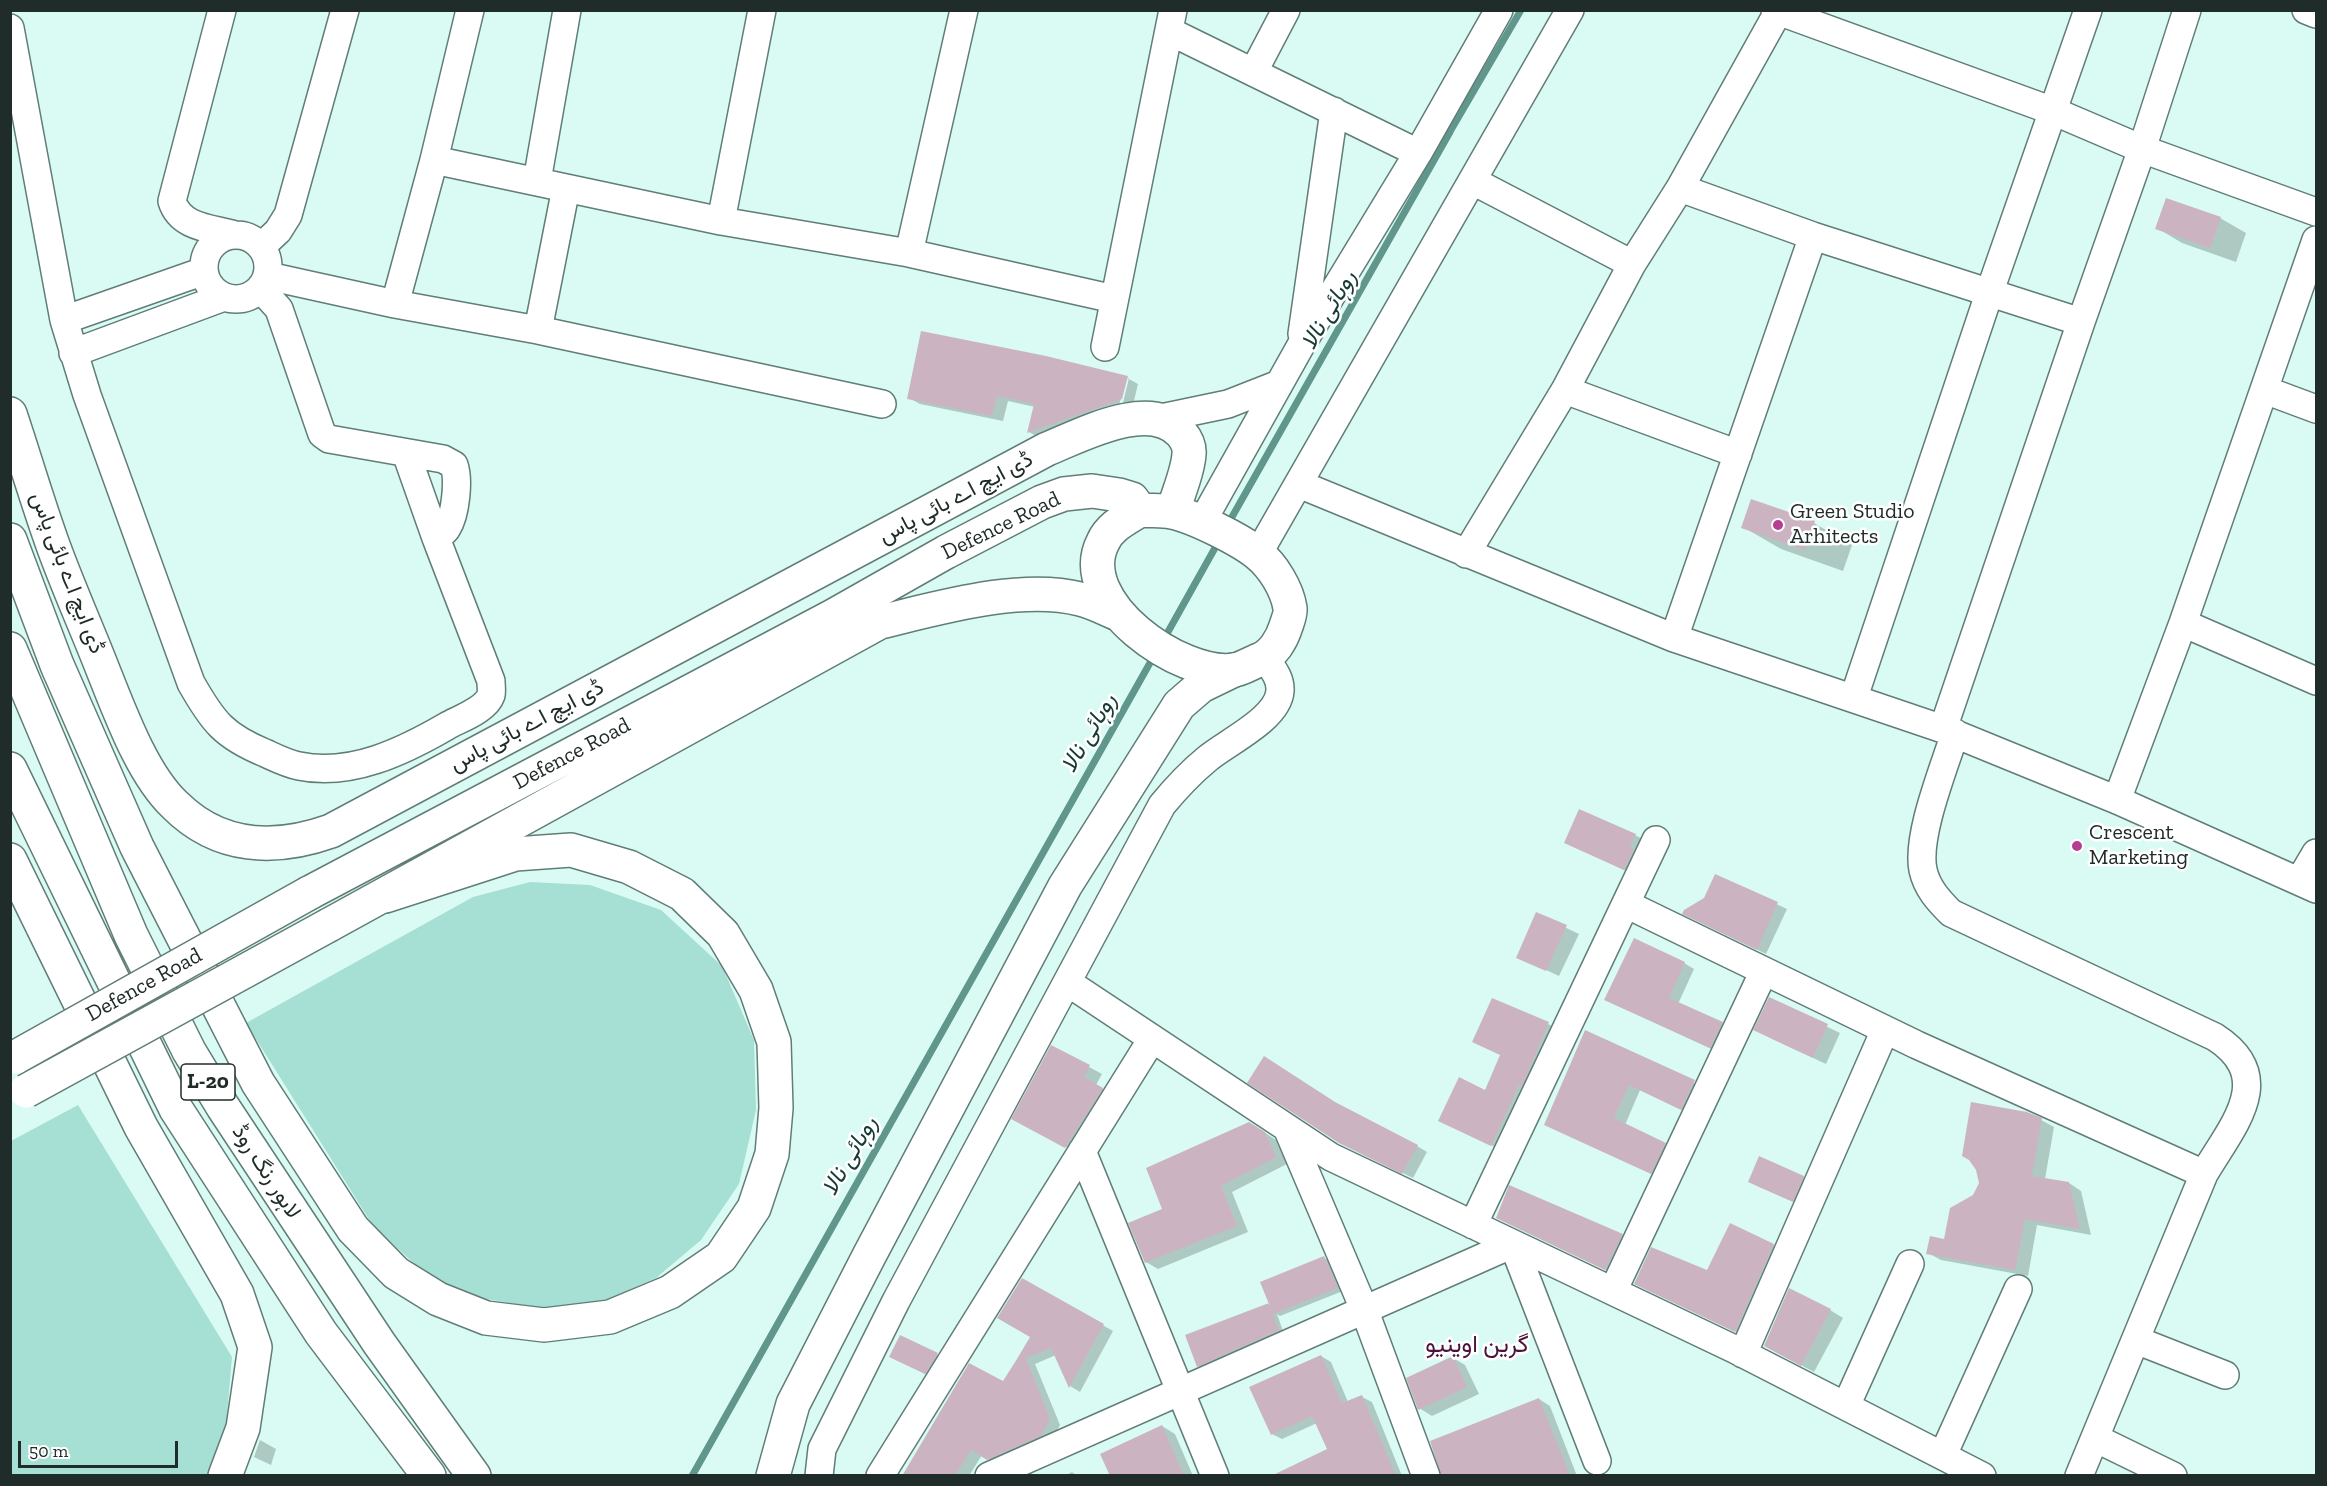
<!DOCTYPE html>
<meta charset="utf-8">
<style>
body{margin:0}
#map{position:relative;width:2327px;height:1486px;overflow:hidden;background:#dafbf3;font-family:"Zilla Slab",serif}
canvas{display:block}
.frame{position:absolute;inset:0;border:12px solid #202c29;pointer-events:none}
.scale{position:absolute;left:18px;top:1441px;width:160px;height:27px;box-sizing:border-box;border:3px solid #202c29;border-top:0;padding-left:8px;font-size:18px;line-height:21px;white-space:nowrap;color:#202c29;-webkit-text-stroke:4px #fff;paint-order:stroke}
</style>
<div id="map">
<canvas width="2327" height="1486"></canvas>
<div class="frame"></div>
<div class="scale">50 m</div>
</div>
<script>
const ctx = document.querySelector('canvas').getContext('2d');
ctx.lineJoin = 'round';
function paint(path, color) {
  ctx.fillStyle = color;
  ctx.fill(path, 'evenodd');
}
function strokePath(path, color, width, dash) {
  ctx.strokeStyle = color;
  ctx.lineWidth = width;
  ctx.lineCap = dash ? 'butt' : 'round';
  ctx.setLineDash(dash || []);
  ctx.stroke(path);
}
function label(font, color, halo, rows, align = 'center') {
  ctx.font = font + ' "Zilla Slab",Vazirmatn,serif';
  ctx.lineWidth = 5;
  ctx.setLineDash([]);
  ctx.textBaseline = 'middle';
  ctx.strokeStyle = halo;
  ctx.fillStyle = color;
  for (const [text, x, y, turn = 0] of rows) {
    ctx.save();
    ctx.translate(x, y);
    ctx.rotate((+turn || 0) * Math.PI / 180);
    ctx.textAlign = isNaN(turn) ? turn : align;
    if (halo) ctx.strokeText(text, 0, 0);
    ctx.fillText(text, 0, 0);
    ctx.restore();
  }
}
paint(new Path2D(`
 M530,882L590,885L661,910L722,966L754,1040L756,1110L739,1184L701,1240L656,1278L601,1302L543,1309L475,1297L450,1287L423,1271L375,1229L246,1023L473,897Z
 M78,1105L232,1357L226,1426L207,1475H11V1141Z`), '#a6dfd3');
paint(new Path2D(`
 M2220,218L2246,233L2236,262L2182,243L2157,228Z
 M1127,378L1138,384L1133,405L1039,438L1029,432L1035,407L1008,401L1003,421L920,404L909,398ZM1126,378H1129L1122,407L1119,406Z
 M1752,501L1814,523L1852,545L1843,571L1781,549L1743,527Z
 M1635,835L1648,842L1637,876L1566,843Z
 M1716,876L1787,909L1766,954L1693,918L1705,899Z
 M1537,914L1579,934L1559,976L1518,957Z
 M1684,963L1694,969L1678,1004L1732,1029L1720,1053L1606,1000Z
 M1770,999L1840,1033L1826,1064L1768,1037Z
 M1548,1024L1556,1028L1499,1149L1448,1125L1486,1092L1502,1055Z
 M1586,1032L1705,1088L1693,1115L1640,1090L1625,1125L1676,1151L1663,1179L1546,1124Z
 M1052,1047L1102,1074L1096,1085L1115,1096L1079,1154L1026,1126Z
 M2041,1120L2054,1127L2045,1179L2069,1183L2081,1191L2091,1235L2037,1225L2028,1276L1941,1260L1928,1253L1946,1240L1974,1196Z
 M1261,1130L1276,1140L1287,1164L1232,1192L1248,1232L1158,1269L1146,1262L1164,1210Z
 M1417,1146L1427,1152L1413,1178L1351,1148Z
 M1803,1177L1809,1180L1799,1204L1755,1185Z
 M1507,1223L1622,1235L1632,1241L1616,1275Z
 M1773,1245L1785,1252L1747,1337L1647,1290L1708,1272Z
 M1324,1258L1330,1261L1343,1291L1280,1316L1277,1314L1284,1334L1204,1369L1198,1366Z
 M1023,1280L1113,1331L1080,1392L1070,1386L1056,1355L1035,1364L1060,1425L1051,1441L999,1465L982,1455L969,1476H912L1004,1383L1032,1336Z
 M1830,1310L1843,1318L1814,1372L1778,1353Z
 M901,1337L950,1361L938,1380L891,1357Z
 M1321,1356L1331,1362L1348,1402L1362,1397L1372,1402L1402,1476H1274L1329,1450L1317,1423L1282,1439L1272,1434Z
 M1453,1358L1465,1365L1479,1394L1432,1416L1419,1408Z
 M1539,1399L1550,1406L1577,1476H1508Z
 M1162,1426L1175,1434L1193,1476H1112Z
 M260,1440L276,1449L271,1465L254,1457Z
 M1072,1472L1077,1476H1064Z`), '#0003');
strokePath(new Path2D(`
 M1448,135L1521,10
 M1228,524L1450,132
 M1164,639L1220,539
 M692,1476L1155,654`), '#60968b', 7);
paint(new Path2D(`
 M2166,198L2221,217L2210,248L2155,229Z
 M921,331L1046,356L1128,376L1122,399L1027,433L1034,404L997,396L992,416L907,399Z
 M1751,499L1815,521L1805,550L1741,528Z
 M1579,809L1636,834L1630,847L1634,849L1624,870L1564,843Z
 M1715,874L1778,902L1757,950L1682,914L1684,910L1704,898Z
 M1536,912L1567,925L1546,971L1516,958Z
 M1634,938L1685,962L1669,998L1723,1022L1710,1048L1604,1000Z
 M1769,997L1828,1024L1813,1058L1753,1030Z
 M1492,998L1549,1022L1525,1079L1522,1086L1519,1085L1491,1146L1438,1121L1459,1077L1485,1090L1500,1055L1472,1042Z
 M1585,1030L1695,1080L1681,1110L1629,1085L1614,1118L1666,1143L1651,1174L1544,1125Z
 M1051,1045L1090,1065L1084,1077L1103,1088L1065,1148L1011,1119Z
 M1264,1056L1335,1102L1418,1145L1402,1174L1339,1143L1247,1083Z
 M1971,1102L2027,1112L2042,1118L2032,1176L2069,1182L2080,1229L2025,1219L2015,1270L1926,1254L1930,1236L1944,1239L1950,1208L1973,1195L1979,1183L1976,1170L1969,1160L1962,1156Z
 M1249,1122L1265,1132L1276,1157L1221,1186L1237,1226L1145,1263L1128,1223L1162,1209L1146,1168Z
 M1759,1156L1804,1176L1793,1202L1748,1182Z
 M1509,1185L1623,1234L1605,1270L1496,1218Z
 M1730,1223L1774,1244L1735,1332L1634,1284L1651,1247L1707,1270Z
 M1324,1256L1338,1288L1273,1314L1260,1282Z
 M1022,1278L1104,1324L1069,1388L1051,1348L1026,1358L1050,1419L1041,1436L987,1460L971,1450L955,1476H902L969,1363L1003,1381L1017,1359L1030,1337L997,1318Z
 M1789,1288L1831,1309L1801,1366L1764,1346Z
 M1269,1303L1279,1330L1197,1367L1185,1335Z
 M900,1335L938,1353L925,1374L889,1357Z
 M1321,1355L1342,1403L1362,1395L1396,1476H1271L1327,1449L1312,1416L1271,1435L1249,1387Z
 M1453,1356L1467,1387L1418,1410L1406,1378Z
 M1539,1398L1570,1476H1441L1430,1441Z
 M1162,1425L1184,1476H1110L1100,1454Z`), '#ccb3c2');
const minor = new Path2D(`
 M222,10L172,201C180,227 209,228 232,234
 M470,10L434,160L721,221L909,253L1114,299
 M1775,10L2053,111L2142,149L2316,212
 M2306,10L2316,14
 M10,28L64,320L87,395L191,683C213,722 224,736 265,753C276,758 288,764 299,766C351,777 404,751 447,726C459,719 486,710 491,695C492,691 491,686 491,681L436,538C440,535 445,532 447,528C456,514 459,479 454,465L443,459L329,439L322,434L279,309L261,289
 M1169,31L1418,153
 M1254,71L1286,10
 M537,181L567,10
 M1473,181L1632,264
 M566,188L538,330L882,404
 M1680,188L1813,236L2081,322
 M721,221L762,10
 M204 267a32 32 0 1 1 64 0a32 32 0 1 1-64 0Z
 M262,246L278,231L288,215L345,10
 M909,253L964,10
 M268,276L395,304L538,330
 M395,304L434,160
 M64,320L204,271
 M1302,334L1334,111
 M1105,347L1173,10
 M73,353L224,297
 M1565,390L1738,454
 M2265,390L2316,409
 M1161,418L1228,404L1279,384
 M406,453L436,538
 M1299,484L1674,638L1943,729L2117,800L2316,889
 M1202,522L1300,347L1418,153L1499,10
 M1258,554L1570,10
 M1466,554L1565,390L1632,264L1680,188L1778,12
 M2183,623L2316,681
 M1674,638L1813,236
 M1854,697L1990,291L2088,10
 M1943,729L2081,322L2142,149L2187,10
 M1955,733C1944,768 1916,836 1923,870C1927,888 1938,900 1951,913L2215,1037C2278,1078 2232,1126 2204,1174
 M2117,800L2183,623L2316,240
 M2300,880L2316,853
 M1626,904L1917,1045L2204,1174L2079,1476
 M1067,982L1331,1157L1732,1348L1982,1476
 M1287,1128L1364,1309L1426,1476
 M1082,1151L1215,1476
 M1473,1225L1656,840
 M1613,1291L1764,971
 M2136,1340L2225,1375
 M1743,1354L1885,1030
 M1846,1406L1910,1264
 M2095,1438L2173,1476
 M1943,1455L2018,1289
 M819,1476L822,1449L896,1301L1162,805C1176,788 1190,773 1207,759C1227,742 1278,719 1280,691C1281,678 1272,668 1265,658
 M880,1476L1152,1039
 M989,1476L1513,1244L1597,1461`);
const major = new Path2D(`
 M10,414C25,459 38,504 54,548C69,589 87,629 103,670C120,712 142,774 175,805C219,849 275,851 331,831L1047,449C1082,435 1150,398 1181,433C1186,439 1190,445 1189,454C1188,472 1178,493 1173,512
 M1140,510C1151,511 1162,510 1172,512C1193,516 1241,540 1258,554C1273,566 1287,589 1290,608C1291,613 1288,620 1286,626C1282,639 1273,655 1259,660C1251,663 1242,669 1234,670C1181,678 1072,602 1103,542C1110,526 1126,519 1140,510Z
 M309,893L833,616L946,552L1042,502L1064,494L1092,491L1119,495L1132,499L1140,510
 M329,925L880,622C939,608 1020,584 1080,599C1093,602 1106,609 1118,614`);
const highway = new Path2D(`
 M10,540L57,665L137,847L258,1083L353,1229L396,1273L438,1299L486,1318L544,1325L610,1317L670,1292L721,1257L754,1208L772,1154L776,1108L774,1042L756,990L723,934L682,894L629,867L571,850L515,854L385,896
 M10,649L131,935L189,1051L223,1107L379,1343L474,1476
 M10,769L176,1109L321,1333L429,1476
 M10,860L141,1127L237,1294L255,1347L243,1428L225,1476
 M773,1476L793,1404L869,1256L1065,886L1179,705L1201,686L1234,670`);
strokePath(minor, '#607d77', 30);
strokePath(major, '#607d77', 36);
strokePath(highway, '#607d77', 36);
strokePath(minor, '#fff', 27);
strokePath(major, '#fff', 33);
strokePath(highway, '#fff', 33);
const majorBridge = new Path2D(`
 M16,1057L309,893
 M26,1091L329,925`);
strokePath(majorBridge, '#607d77', 36, []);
strokePath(majorBridge, '#fff', 33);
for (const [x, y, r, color] of [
 [1778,525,6,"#b63e92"],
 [2077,846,6,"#b63e92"]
]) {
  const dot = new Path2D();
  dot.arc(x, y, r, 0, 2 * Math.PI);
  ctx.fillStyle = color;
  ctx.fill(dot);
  strokePath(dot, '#fff', 2);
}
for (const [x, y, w] of [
 [208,1082,54]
]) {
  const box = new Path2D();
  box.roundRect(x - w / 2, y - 18, w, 36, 4.5);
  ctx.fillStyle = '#fff';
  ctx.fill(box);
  strokePath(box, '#202c29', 1.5);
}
label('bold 21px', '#202c29', null, [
 ["L-20",208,1082]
]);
label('22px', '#202c29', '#fff', [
 ["ڈی ایچ اے بائی پاس",956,498,-28],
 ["Defence Road",1001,526,-26],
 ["ڈی ایچ اے بائی پاس",67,573,69],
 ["ڈی ایچ اے بائی پاس",527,726,-28],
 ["Defence Road",572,754,-28],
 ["Defence Road",144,985,-29],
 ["لاہور رنگ روڈ",266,1172,57]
]);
label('22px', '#202c29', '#fff', [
 ["Green Studio",1790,512],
 ["Arhitects",1790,537],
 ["Crescent",2089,833],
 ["Marketing",2089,858]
], 'left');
label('italic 24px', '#173a34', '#fff', [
 ["روہائی نالا",1329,310,-60],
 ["روہائی نالا",1089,733,-60],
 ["روہائی نالا",850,1156,-60]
]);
label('24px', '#4c123b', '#fff', [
 ["گرین اوینیو",1477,1345]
]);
</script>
